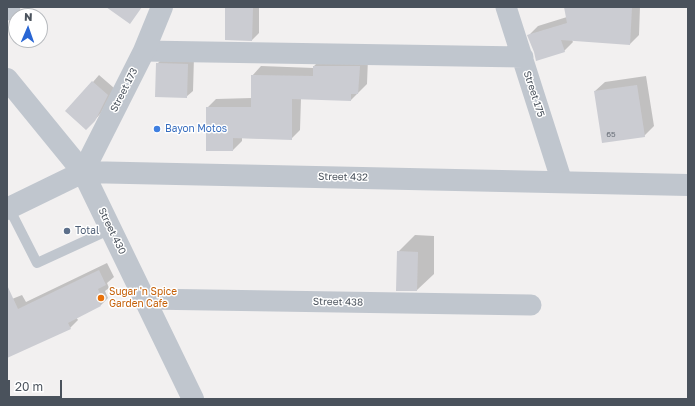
<!DOCTYPE html>
<style>
body{margin:0}
#map{position:relative;width:695px;height:406px;overflow:hidden;background:#f2f0f0;font-family:"Golos Text",sans-serif}
canvas{display:block}
.frame{position:absolute;inset:0;border:8px solid #4a525c;pointer-events:none}
.north{position:absolute;left:8px;top:8px;width:40px;height:40px;box-sizing:border-box;background:#fff;border:1px solid #b7babe;border-radius:50%;rotate:2deg;font-size:11px;font-weight:700;line-height:16px;text-align:center;color:#4a525c}
.north::after{content:'';display:block;margin:auto;width:14px;height:18px;background:#2966d4;clip-path:polygon(50% 0,100% 100%,50% 72%,0 100%)}
.scale{position:absolute;left:8px;top:380px;width:54px;height:18px;box-sizing:border-box;border:2px solid #4a525c;border-top:0;padding-left:5px;font-size:12px;line-height:14px;white-space:nowrap;color:#4a525c;-webkit-text-stroke:3px #fff;paint-order:stroke}
</style>
<div id="map">
<canvas width="695" height="406"></canvas>
<div class="frame"></div>
<div class="north">N</div>
<div class="scale">20 m</div>
</div>
<script>
const ctx = document.querySelector('canvas').getContext('2d');
ctx.lineJoin = 'round';
function paint(path, color) {
  ctx.fillStyle = color;
  ctx.fill(path, 'evenodd');
}
function strokePath(path, color, width, dash) {
  ctx.strokeStyle = color;
  ctx.lineWidth = width;
  ctx.lineCap = dash ? 'butt' : 'round';
  ctx.setLineDash(dash || []);
  ctx.stroke(path);
}
function label(font, color, halo, rows, align = 'center') {
  ctx.font = font + ' "Golos Text",sans-serif';
  ctx.lineWidth = 3;
  ctx.setLineDash([]);
  ctx.textBaseline = 'middle';
  ctx.strokeStyle = halo;
  ctx.fillStyle = color;
  for (const [text, x, y, turn = 0] of rows) {
    ctx.save();
    ctx.translate(x, y);
    ctx.rotate((+turn || 0) * Math.PI / 180);
    ctx.textAlign = isNaN(turn) ? turn : align;
    if (halo) ctx.strokeText(text, 0, 0);
    ctx.fillText(text, 0, 0);
    ctx.restore();
  }
}
paint(new Path2D(`
 M226,7H259V33L252,40Z
 M565,7H640L639,35L630,44L572,40L573,42L564,51L529,35L538,26L567,17Z
 M164,57H194L193,91L186,97L157,64Z
 M323,57L368,58L367,84L351,100L301,98L300,130L291,139L242,138V141L233,150L207,108L216,99L252,98V76L261,66L314,68V66Z
 M99,75L114,88L101,113L93,122V82Z
 M646,76L654,126L644,136L595,91L605,82Z
 M415,235L434,236V274L417,290L398,252Z
 M107,263L114,277L107,283L109,288L105,291L108,298L101,305L76,317L78,320L70,328L7,357V301L22,295L26,302Z`), '#0003');
paint(new Path2D(`
 M106,7H142L130,24Z
 M225,7H253L252,41L225,40Z
 M564,7H632L630,45L561,40L565,52L536,61L534,52L527,35L567,23Z
 M156,63L188,64L187,98L155,97Z
 M313,66H360L358,94H351V101L292,99V140L233,138V151H206V107H251V75L313,76Z
 M92,81L108,95L95,121L86,130L65,111Z
 M637,85L645,137L602,143L594,91Z
 M397,251L418,252L417,291H396Z
 M99,270L106,285L98,289L101,296L97,298L101,306L68,323L71,329L7,358V285L18,309Z`), '#cbccd2');
strokePath(new Path2D(`
 M9,208L37,263L111,229`), '#c0c6ce', 10);
strokePath(new Path2D(`
 M506,7L562,182
 M7,10L10,7
 M144,51L523,57
 M145,299L531,305`), '#c0c6ce', 21);
strokePath(new Path2D(`
 M7,79L83,172L193,399
 M83,172L144,51L162,7
 M7,209L83,172L688,185`), '#c0c6ce', 22);
for (const [x, y, r, color] of [
 [157,129,4,"#3f7fe0"],
 [67,231,4,"#5c6f8a"],
 [101,298,4,"#e8710a"]
]) {
  const dot = new Path2D();
  dot.arc(x, y, r, 0, 2 * Math.PI);
  ctx.fillStyle = color;
  ctx.fill(dot);
  strokePath(dot, '#fff', 1.5);
}
label('8px', '#6a707a', null, [
 ["65",611,134]
]);
label('10px', '#4a525c', '#fff', [
 ["Street 173",124,90,-63],
 ["Street 175",534,94,72],
 ["Street 432",343,177,1],
 ["Street 430",112,231,64],
 ["Street 438",338,302,1]
]);
label('10px', '#366cbe', '#fff', [
 ["Bayon Motos",165,129]
], 'left');
label('10px', '#4e5e75', '#fff', [
 ["Total",75,231]
], 'left');
label('10px', '#c56008', '#fff', [
 ["Sugar 'n Spice",109,292],
 ["Garden Cafe",109,304]
], 'left');
</script>
